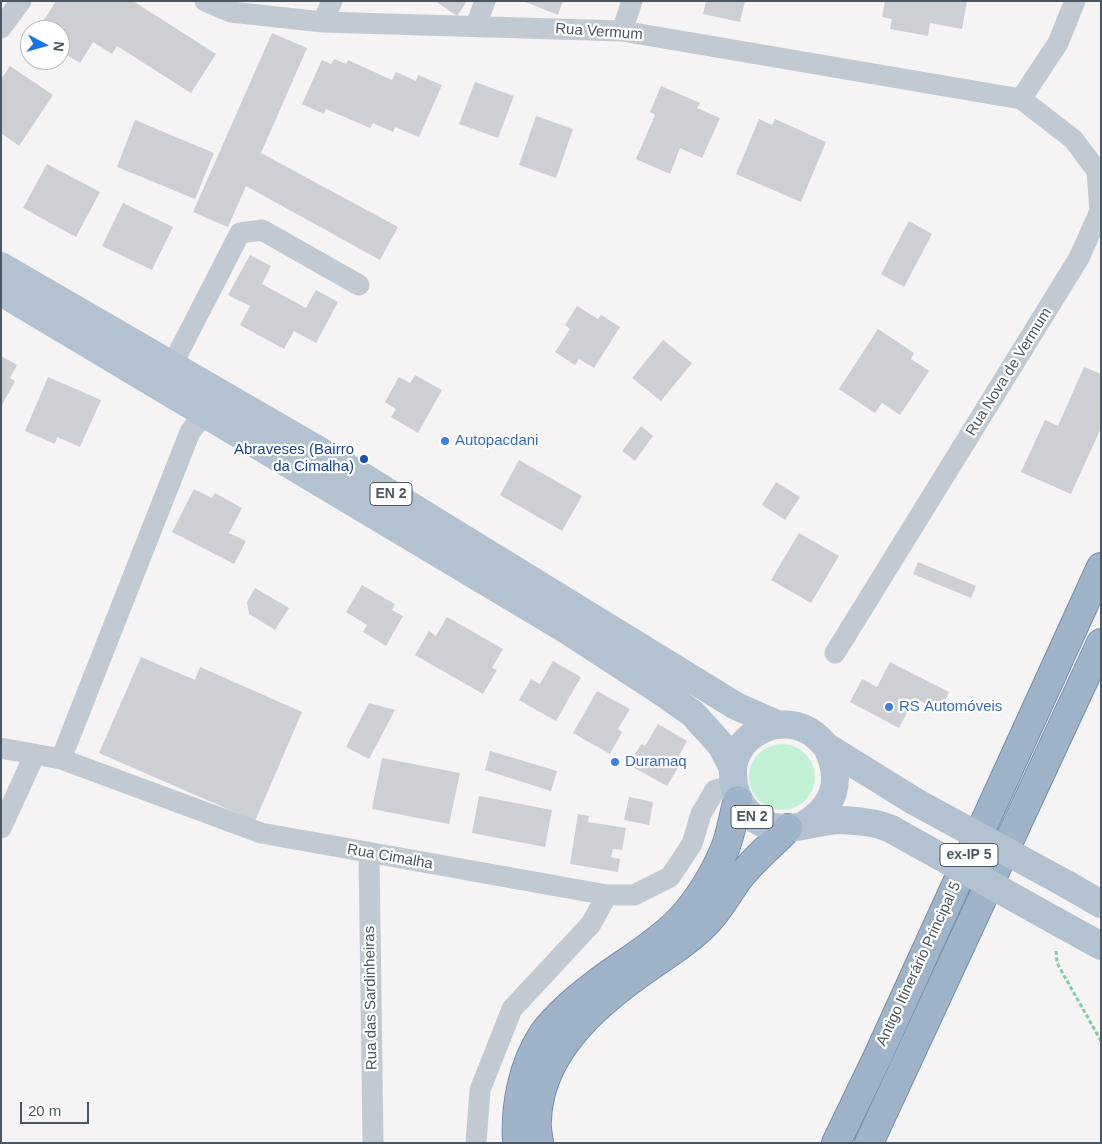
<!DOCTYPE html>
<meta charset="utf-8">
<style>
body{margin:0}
#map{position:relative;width:1102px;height:1144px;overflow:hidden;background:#f5f3f3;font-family:Helvetica,sans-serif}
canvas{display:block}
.frame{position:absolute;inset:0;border:2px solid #4a5661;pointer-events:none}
.north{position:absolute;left:20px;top:20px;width:50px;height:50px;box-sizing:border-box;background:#fff;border:1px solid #b7bbc0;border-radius:50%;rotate:96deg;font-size:14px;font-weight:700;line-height:20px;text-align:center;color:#4a5661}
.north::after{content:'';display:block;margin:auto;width:18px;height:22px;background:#1a73e8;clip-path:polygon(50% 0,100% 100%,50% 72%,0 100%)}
.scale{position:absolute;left:20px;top:1102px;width:69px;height:22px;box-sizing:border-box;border:2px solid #4a5661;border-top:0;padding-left:6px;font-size:15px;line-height:18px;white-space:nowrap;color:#4a5661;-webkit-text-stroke:4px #fff;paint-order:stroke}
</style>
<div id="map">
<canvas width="1102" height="1144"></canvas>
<div class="frame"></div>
<div class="north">N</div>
<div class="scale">20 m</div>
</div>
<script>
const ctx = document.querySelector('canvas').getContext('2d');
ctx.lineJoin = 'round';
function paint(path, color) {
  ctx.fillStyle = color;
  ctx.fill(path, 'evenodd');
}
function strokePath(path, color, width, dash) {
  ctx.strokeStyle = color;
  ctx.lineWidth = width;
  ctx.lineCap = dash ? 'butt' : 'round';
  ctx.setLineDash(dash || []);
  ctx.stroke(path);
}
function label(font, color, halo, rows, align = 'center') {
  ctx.font = font + ' Helvetica,sans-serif';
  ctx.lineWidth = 4.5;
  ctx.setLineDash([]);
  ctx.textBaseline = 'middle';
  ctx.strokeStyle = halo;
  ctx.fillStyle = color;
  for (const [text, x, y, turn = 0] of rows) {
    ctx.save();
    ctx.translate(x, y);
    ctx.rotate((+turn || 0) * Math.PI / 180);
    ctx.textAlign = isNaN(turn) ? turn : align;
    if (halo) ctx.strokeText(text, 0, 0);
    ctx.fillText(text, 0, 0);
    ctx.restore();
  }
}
paint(new Path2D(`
 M749 777a33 33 0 1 1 66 0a33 33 0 1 1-66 0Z`), '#c3f1d5');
paint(new Path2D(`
 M56,1H133L216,54L191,93L117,46L112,54L93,42L80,63L60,51V30H38Z
 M435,1H467L457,16Z
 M523,1H563L558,15Z
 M706,1H745L740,22L703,14Z
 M885,1H967L962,29L930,23L928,36L890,29L892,19L882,17Z
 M272,33L307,48L261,153L398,227L380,260L246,186L228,227L193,212Z
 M334,59L346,64L348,60L392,80L396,72L416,81L418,75L442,85L419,137L395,127L393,132L373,123L370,128L326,109L324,114L302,104L322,60L331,64Z
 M10,66L53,95L19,146L1,133V79Z
 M475,82L514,96L498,138L459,124Z
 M661,86L700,103L697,108L720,118L702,158L680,148L670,174L636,159L655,115L650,112Z
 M536,116L573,129L556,178L519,165Z
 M759,119L772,125L775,119L826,142L801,202L736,174Z
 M135,120L214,153L195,199L117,167Z
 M47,164L100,192L76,237L23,208Z
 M123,203L173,227L152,270L102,246Z
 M909,221L932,234L904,287L881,274Z
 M250,255L271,266L262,284L306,308L316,290L338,302L316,343L294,331L284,349L240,325L250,306L228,295Z
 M577,306L598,319L601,315L620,327L594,368L579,359L575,365L555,352L570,329L565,325Z
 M878,329L914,353L911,359L929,371L900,415L882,403L875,413L839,389Z
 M663,340L692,363L661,401L632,378Z
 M1,356L17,365L10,378L15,381L1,407Z
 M1084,367L1101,374V428L1071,494L1021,472L1045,420L1058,426Z
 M415,375L442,390L418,433L391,417L396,409L385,402L399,377L410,383Z
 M48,377L101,400L80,447L57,437L55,444L25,431Z
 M641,426L653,436L635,461L622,451Z
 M519,460L582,496L562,531L500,495Z
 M776,482L800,497L785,520L762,505Z
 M194,489L212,498L215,493L242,508L229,533L246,541L234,564L172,532Z
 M799,533L839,556L811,603L771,580Z
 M918,562L976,586L971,598L913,574Z
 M362,585L395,604L392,610L403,616L386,646L363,632L367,625L346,612Z
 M255,588L289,608L275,630L249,614L247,602Z
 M447,617L503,649L492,668L497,670L483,694L415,655L429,631L436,636Z
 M141,657L195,680L200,667L302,712L255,821L99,753Z
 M553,661L581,677L556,721L519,700L531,679L540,684Z
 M890,662L949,692L940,711L915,698L899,728L850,702L862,679L877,687Z
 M597,691L630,709L618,729L622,732L610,754L573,733Z
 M369,703L395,710L369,759L346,747Z
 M658,724L687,741L675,763L679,766L667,786L629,765L641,744L645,746Z
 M490,751L557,771L551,791L485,770Z
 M382,758L460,773L449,824L372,809Z
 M479,796L552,810L545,847L472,833Z
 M629,797L653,802L649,825L624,820Z
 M578,814L589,816L588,822L626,828L622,850L613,849L611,857L620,859L618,872L570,864Z`), '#cdcfd5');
const trunk = new Path2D(`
 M517,1143C515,1106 522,1066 543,1034C558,1013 580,996 601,980C627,961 656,944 679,921C698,901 713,876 724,851C731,835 733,816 738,800
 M539,1143C538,1135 536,1127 537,1120C539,1059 585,1014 631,980C657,960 686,945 709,920C721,907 729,891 740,877C754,859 773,844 788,828
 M836,1143L877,1058L1101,567
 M869,1143L1101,643`);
strokePath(trunk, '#7690ad', 30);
strokePath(new Path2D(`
 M1056,951L1057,963L1101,1041`), '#7ad0a6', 3, [4, 2.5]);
strokePath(new Path2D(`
 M205,1L231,12L323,22L622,31L1021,99L1073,139L1097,171L1100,211L1079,258L835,653
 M323,22L332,1
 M476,26L485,1
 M1,28L21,1
 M622,31L632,1
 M1021,99L1058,43L1075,1
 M172,365L240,233L262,230L359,285
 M1,748L61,759L261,833L607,895H634L670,877L692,844L701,814L715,790L733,785
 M61,759L190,432L204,414
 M1,828L35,754
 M369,853L373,1143
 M476,1143L480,1090L512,1009L591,924L607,895`), '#c1cad2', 21);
strokePath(new Path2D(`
 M1,266L334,459L736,706L779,725
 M1,292L565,629L665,694L693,714L721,745L733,768
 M804,825C835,806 843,781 827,747
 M891,829C875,822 858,821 840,820C822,820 803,828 787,828C755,829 733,804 733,773C732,737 776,713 807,730C816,734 821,741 827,747L914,801
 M1068,885L1101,904
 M1054,920L1101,946`), '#b3c2d1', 28);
strokePath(trunk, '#9fb4c9', 28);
strokePath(new Path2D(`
 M914,801L1068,885
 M891,829L1054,920`), '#b3c2d1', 28);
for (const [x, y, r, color] of [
 [445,441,5,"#3f7fe0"],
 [364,459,5,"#1a4fb4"],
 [889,707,5,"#3f7fe0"],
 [615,762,5,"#3f7fe0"]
]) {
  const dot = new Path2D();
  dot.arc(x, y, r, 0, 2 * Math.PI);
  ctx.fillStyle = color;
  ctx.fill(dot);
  strokePath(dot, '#fff', 2);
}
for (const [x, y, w] of [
 [391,494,42],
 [752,817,42],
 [969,855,58]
]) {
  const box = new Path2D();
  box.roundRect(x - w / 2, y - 11.5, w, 23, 4);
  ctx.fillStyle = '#fff';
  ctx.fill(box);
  strokePath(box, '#4a5661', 1);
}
label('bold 14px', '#4a5661', null, [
 ["EN 2",391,494],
 ["EN 2",752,817],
 ["ex-IP 5",969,855]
]);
label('15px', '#4a5661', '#fff', [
 ["Rua Vermum",599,32,4],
 ["Rua Nova de Vermum",1009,372,-58],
 ["Rua Cimalha",390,857,10],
 ["Antigo Itinerário Principal 5",919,964,-65],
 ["Rua das Sardinheiras",371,998,-91]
]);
label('15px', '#366cbe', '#fff', [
 ["Autopacdani",455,441],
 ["RS Automóveis",899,707],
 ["Duramaq",625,762]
], 'left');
label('15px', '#164399', '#fff', [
 ["Abraveses (Bairro",354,450],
 ["da Cimalha)",354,467]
], 'right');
</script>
